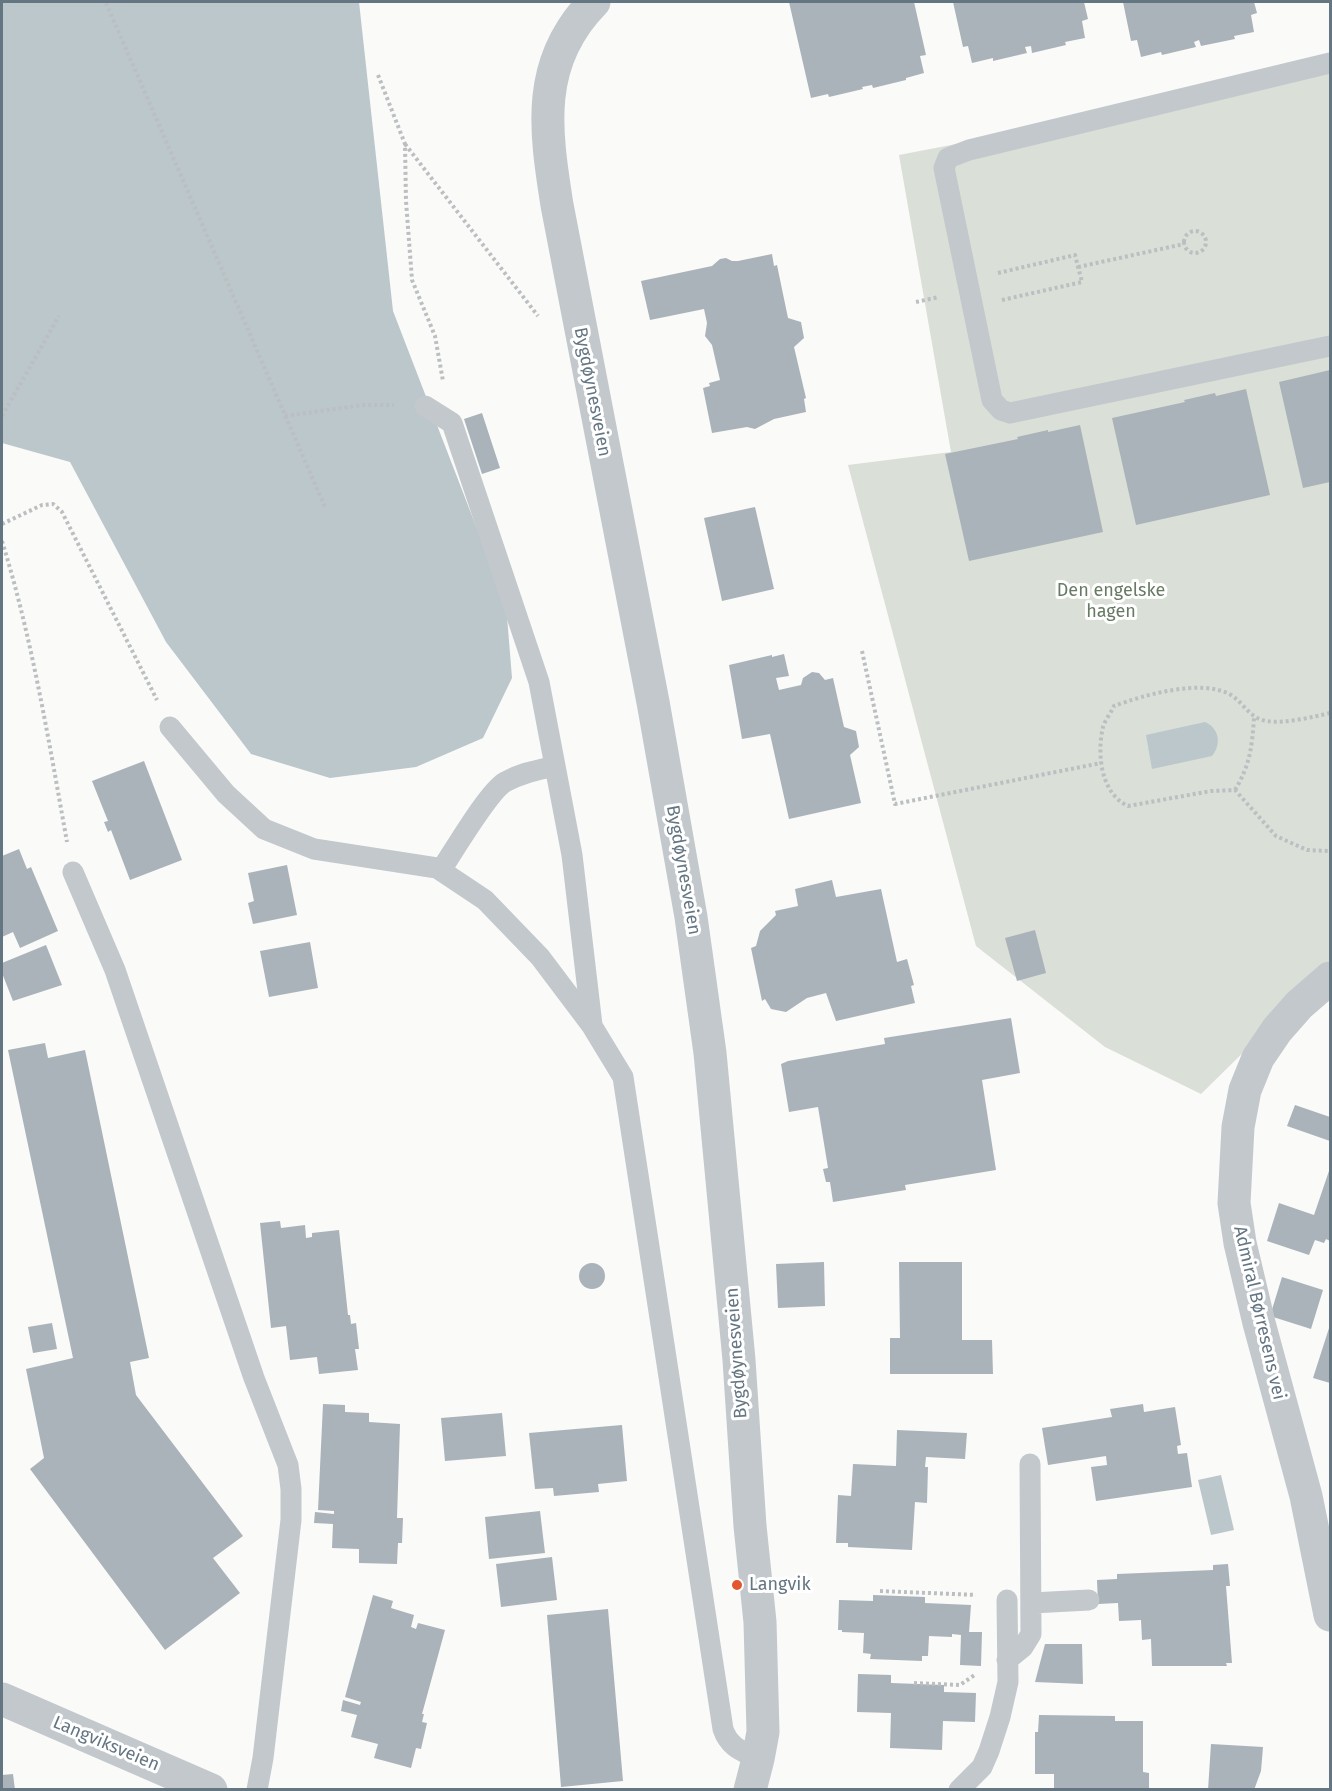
<!DOCTYPE html>
<meta charset="utf-8">
<style>
body{margin:0}
#map{position:relative;width:1332px;height:1791px;overflow:hidden;background:#fafaf8;font-family:"Fira Sans",sans-serif}
canvas{display:block}
.frame{position:absolute;inset:0;border:3px solid #657683;pointer-events:none}
</style>
<div id="map">
<canvas width="1332" height="1791"></canvas>
<div class="frame"></div>
</div>
<script>
const ctx = document.querySelector('canvas').getContext('2d');
ctx.lineJoin = 'round';
function paint(path, color) {
  ctx.fillStyle = color;
  ctx.fill(path, 'evenodd');
}
function strokePath(path, color, width, dash) {
  ctx.strokeStyle = color;
  ctx.lineWidth = width;
  ctx.lineCap = dash ? 'butt' : 'round';
  ctx.setLineDash(dash || []);
  ctx.stroke(path);
}
function label(font, color, halo, rows, align = 'center') {
  ctx.font = font + ' "Fira Sans",sans-serif';
  ctx.lineWidth = 6;
  ctx.setLineDash([]);
  ctx.textBaseline = 'middle';
  ctx.strokeStyle = halo;
  ctx.fillStyle = color;
  for (const [text, x, y, turn = 0] of rows) {
    ctx.save();
    ctx.translate(x, y);
    ctx.rotate((+turn || 0) * Math.PI / 180);
    ctx.textAlign = isNaN(turn) ? turn : align;
    if (halo) ctx.strokeText(text, 0, 0);
    ctx.fillText(text, 0, 0);
    ctx.restore();
  }
}
paint(new Path2D(`
 M1330,72V967L1201,1094L1105,1047L976,946L848,465L951,452L899,155Z`), '#dadfd7');
paint(new Path2D(`
 M2,2H359L393,311L506,604L512,678L483,738L416,767L330,778L251,754L166,642L70,462L2,443Z
 M1205,722C1219,728 1222,744 1212,756L1152,769L1146,735Z
 M1221,1475L1234,1530L1211,1535L1198,1480Z`), '#bbc7cb');
paint(new Path2D(`
 M789,2H914L926,55L920,56L924,73L906,78V80L873,88L872,85L862,87L863,89L829,97L828,94L811,98Z
 M953,2H1084L1088,19L1082,21L1085,38L1065,42L1066,45L1032,53L1031,46L1025,47L1027,53L993,61V58L972,63L968,46L963,47Z
 M1123,2H1254L1257,13L1251,15L1254,32L1234,36L1235,39L1201,46L1199,40L1194,42L1196,47L1162,55L1161,52L1141,57L1137,40L1131,41Z
 M772,254L774,266L777,265L788,318L801,322L804,338L794,347L806,398L804,399L806,412L774,419L755,429L747,427L712,433L703,388L710,386L709,383L720,380L712,345L705,336L707,323L704,309L650,320L641,281L712,266L720,259L726,258L732,261H738Z
 M1330,370V482L1303,488L1279,382Z
 M1246,389L1270,495L1136,525L1112,418L1185,402L1184,400L1215,393L1216,396Z
 M482,413L500,468L482,474L464,419Z
 M1080,425L1103,532L969,561L945,454L1018,439L1017,437L1048,430V432Z
 M755,507L774,589L722,601L704,518Z
 M784,654L789,676L776,678L779,690L801,685L803,678L812,672L819,673L825,680L833,678L844,727L856,731L859,747L850,755L861,803L789,819L770,734L742,739L729,665L772,655V657Z
 M144,761L182,860L130,880L111,830L108,832L104,822L108,821L92,781Z
 M19,849L27,869L31,867L58,931L20,948L13,932L2,937V856Z
 M287,865L297,915L253,924L248,903L254,901L248,873Z
 M832,880L836,897L881,889L897,962L907,959L914,985L911,986L915,1003L836,1021L826,993L807,998L786,1012L771,1009L765,999L762,1001L751,948L756,946L760,931L776,915L775,911L798,906L795,889Z
 M1035,930L1046,973L1017,981L1005,938Z
 M310,942L318,988L269,997L260,951Z
 M46,945L62,985L13,1001L2,973V963Z
 M1011,1018L1020,1073L982,1080L996,1170L905,1185L906,1190L833,1202L830,1182H826L823,1169L828,1168L818,1107L789,1112L781,1064L788,1061L885,1044L884,1038Z
 M45,1043L48,1058L85,1050L149,1358L130,1362L136,1395L243,1536L213,1558L240,1593L165,1650L30,1469L44,1458L26,1369L73,1358L8,1050Z
 M1295,1105L1330,1117V1141L1287,1126Z
 M1330,1168V1241L1326,1239L1324,1243L1315,1240L1309,1255L1267,1241L1279,1203L1314,1215Z
 M280,1221L281,1228L305,1225L306,1238L312,1237V1233L339,1230L348,1315H350L351,1324L356,1323L359,1349H355L358,1370L319,1374L317,1357L290,1360L286,1326L271,1328L260,1223Z
 M824,1262L825,1306L778,1308L776,1264Z
 M899,1262H962V1340H992L993,1374H890V1338H900Z
 M579 1276a13 13 0 1 1 26 0a13 13 0 1 1-26 0Z
 M1282,1277L1323,1290L1311,1329L1270,1316Z
 M52,1323L57,1349L33,1353L28,1327Z
 M1330,1325V1383L1313,1378Z
 M323,1404L345,1405V1412L369,1413V1422L400,1424L397,1518H403L402,1543H398L397,1564L359,1563V1549L332,1548L333,1524L314,1523L315,1512L334,1514V1511L318,1510Z
 M1143,1404L1144,1412L1175,1407L1181,1445L1177,1446L1178,1454L1187,1453L1192,1487L1096,1501L1091,1467L1107,1465L1106,1456L1048,1465L1042,1428L1112,1417L1110,1409Z
 M502,1413L506,1456L445,1461L441,1418Z
 M622,1425L627,1481L598,1484L599,1492L554,1496L553,1488L535,1489L529,1433Z
 M897,1430L967,1433L965,1459L926,1457L925,1467H928L927,1503L915,1502L912,1550L848,1547V1543H836L838,1495L851,1496L853,1464L896,1466Z
 M540,1511L545,1553L489,1559L485,1517Z
 M552,1557L557,1600L501,1607L496,1564Z
 M1228,1564L1230,1586H1226L1232,1663H1226L1227,1666H1152L1151,1639L1142,1640L1141,1620L1119,1621L1118,1603L1098,1604L1097,1580L1117,1579V1574L1213,1570V1565Z
 M373,1595L393,1601L391,1608L414,1615L411,1627L416,1629L418,1623L445,1630L422,1714H424L422,1722L427,1723L421,1749L416,1748L411,1768L374,1758L378,1744L351,1737L357,1715L341,1711L343,1700L360,1705L361,1702L345,1697Z
 M873,1595L925,1597V1603L971,1605L969,1632H982L981,1666L960,1665L961,1635L952,1634V1637L929,1636L928,1656H922V1661L870,1659L871,1654L863,1653L864,1633L842,1632V1630H838L839,1600L873,1601Z
 M608,1609L623,1781L561,1787L547,1615Z
 M1045,1644H1082L1083,1684L1035,1682Z
 M858,1674L891,1675V1683L944,1685V1692L976,1693L975,1722L943,1721L942,1750L890,1748L891,1713L857,1712Z
 M1039,1715L1115,1716V1721H1143V1772L1149,1773V1790H1054V1774H1035V1732H1038Z
 M1211,1744L1263,1747L1261,1771L1254,1790H1208Z
 M13,1774L15,1790H2V1775Z`), '#aab3b9');
strokePath(new Path2D(`
 M106,3L325,507
 M378,75L405,144L406,201L412,280L435,336L443,381
 M405,144L538,316
 M1184 242a11 11 0 1 1 22 0a11 11 0 1 1-22 0Z
 M1078,267L1184,244
 M998,273L1075,255L1082,282L1002,300
 M916,302L939,297
 M2,416L59,316
 M285,416L363,405H394
 M2,524L42,505L53,504L62,512L157,700
 M2,541C32,638 49,742 67,842
 M862,651L895,804L1101,763
 M1330,713C1313,717 1284,724 1267,721C1250,719 1244,703 1231,695C1202,678 1144,695 1114,706C1111,713 1105,720 1103,727C1097,753 1100,793 1128,806L1211,791L1235,790L1276,836L1307,850L1330,851
 M1235,790C1250,765 1252,747 1254,718
 M880,1591L976,1595
 M914,1683L960,1685L976,1674`), '#bbbfc2', 4, [3, 3]);
strokePath(new Path2D(`
 M1330,63L969,150L948,158L944,168L992,400L1001,410L1010,413L1330,346
 M425,406L452,423L539,682L572,855L592,1025
 M170,727L226,794L264,829L314,849L437,868L485,900L540,957L592,1026L623,1077L723,1729C729,1747 742,1751 758,1759
 M441,870C454,851 488,792 505,782C521,773 538,770 555,766
 M73,872L115,970L254,1378L288,1465L291,1489V1520L263,1758L257,1790
 M1032,1603L1089,1600
 M1007,1660L1023,1647L1031,1634L1030,1464
 M959,1790L982,1767L989,1751L1000,1717L1008,1682L1007,1600`), '#c3c8cc', 21);
strokePath(new Path2D(`
 M1330,978L1299,1005L1277,1030L1258,1058L1245,1090L1238,1127L1234,1203L1240,1243L1259,1323L1306,1496L1330,1615`), '#c3c8cc', 33);
strokePath(new Path2D(`
 M594,2C535,62 545,129 557,205L653,702L691,917L710,1053L739,1360L750,1526L760,1622L763,1732L758,1759L750,1790
 M2,1699L211,1790`), '#c3c8cc', 33);
for (const [x, y, r, color] of [
 [737,1585,6,"#e4572e"]
]) {
  const dot = new Path2D();
  dot.arc(x, y, r, 0, 2 * Math.PI);
  ctx.fillStyle = color;
  ctx.fill(dot);
  strokePath(dot, '#fff', 2);
}
label('18px', '#657683', '#fff', [
 ["Bygdøynesveien",592,392,79],
 ["Bygdøynesveien",683,870,80],
 ["Admiral Børresens vei",1259,1313,77],
 ["Bygdøynesveien",737,1353,-94],
 ["Langviksveien",106,1744,23]
]);
label('18px', '#687a64', '#fff', [
 ["Den engelske",1111,591],
 ["hagen",1111,612]
]);
label('18px', '#657683', '#fff', [
 ["Langvik",749,1585]
], 'left');
</script>
